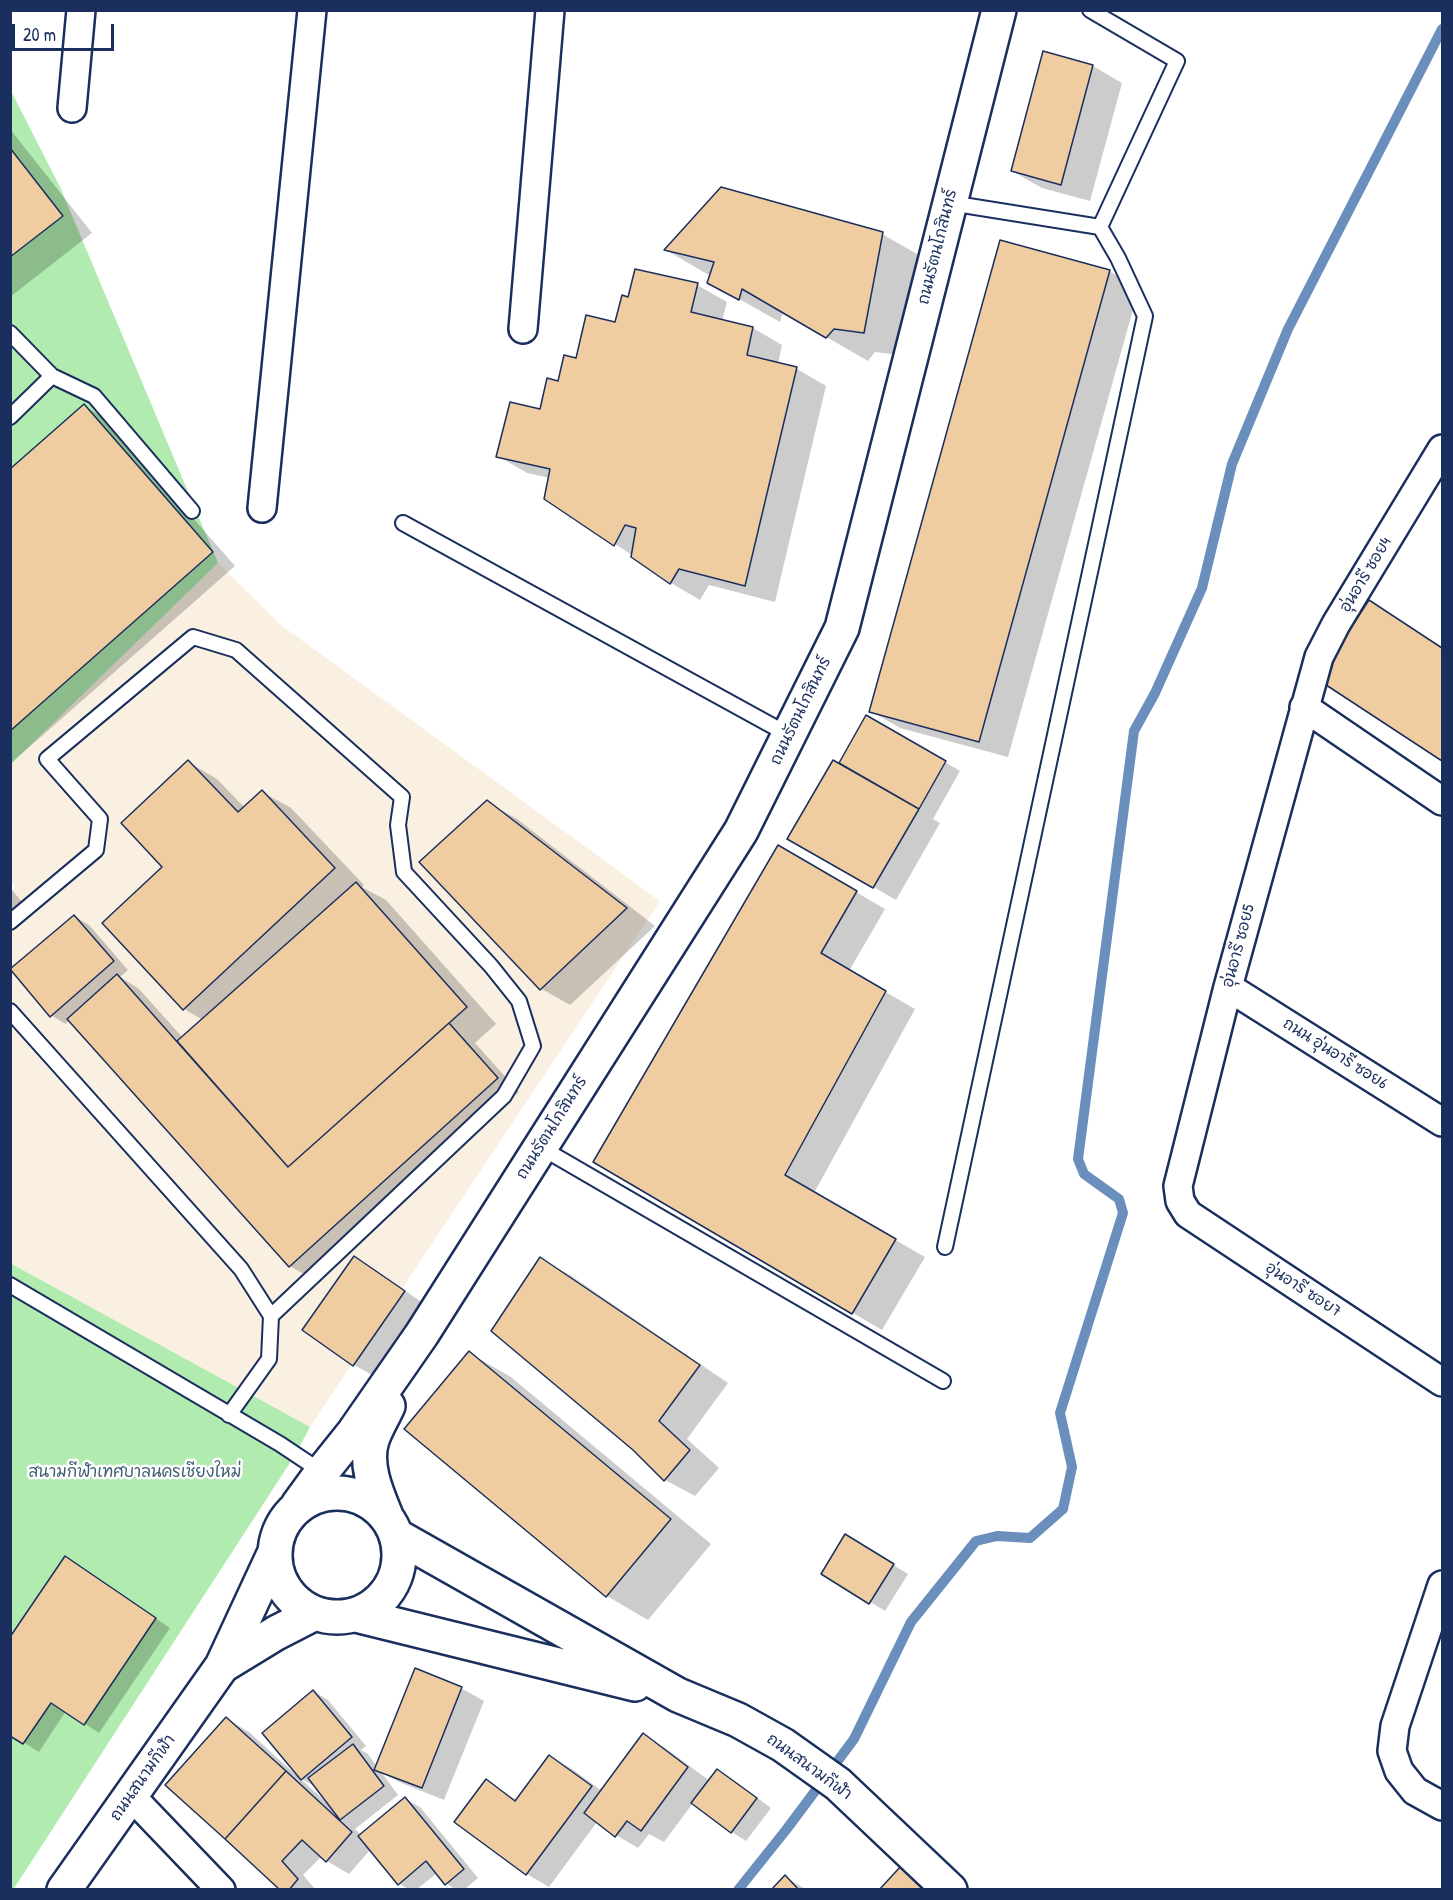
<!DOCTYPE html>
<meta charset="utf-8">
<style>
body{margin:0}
#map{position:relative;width:1453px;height:1900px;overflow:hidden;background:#fff;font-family:"Patrick Hand",sans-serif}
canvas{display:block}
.frame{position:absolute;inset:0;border:12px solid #1b2f5e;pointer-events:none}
.scale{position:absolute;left:12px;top:24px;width:102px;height:27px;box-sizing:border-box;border:3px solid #1b2f5e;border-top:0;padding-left:8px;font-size:18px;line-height:21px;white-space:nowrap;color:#1b2f5e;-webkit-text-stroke:4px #fff;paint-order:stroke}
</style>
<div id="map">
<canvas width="1453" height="1900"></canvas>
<div class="frame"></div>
<div class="scale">20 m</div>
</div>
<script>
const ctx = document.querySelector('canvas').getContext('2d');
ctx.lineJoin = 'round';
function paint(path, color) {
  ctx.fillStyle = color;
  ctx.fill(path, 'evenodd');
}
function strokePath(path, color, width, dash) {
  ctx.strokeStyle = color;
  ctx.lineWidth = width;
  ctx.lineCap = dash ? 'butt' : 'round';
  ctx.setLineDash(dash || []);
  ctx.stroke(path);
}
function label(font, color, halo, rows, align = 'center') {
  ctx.font = font + ' "Patrick Hand","Playpen Sans Thai",sans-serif';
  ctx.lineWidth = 5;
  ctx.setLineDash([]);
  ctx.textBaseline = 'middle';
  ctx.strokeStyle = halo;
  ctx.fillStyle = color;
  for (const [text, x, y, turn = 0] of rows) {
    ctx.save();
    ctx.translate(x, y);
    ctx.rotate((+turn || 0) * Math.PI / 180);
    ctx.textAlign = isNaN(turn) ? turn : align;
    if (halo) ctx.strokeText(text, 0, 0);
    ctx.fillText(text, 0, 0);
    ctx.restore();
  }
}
paint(new Path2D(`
 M218,563L281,625L660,901L310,1427L199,1369L11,1263L10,892L15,887L10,880L11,764Z`), '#faf0e2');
paint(new Path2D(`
 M10,89L60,187L218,563L11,764Z
 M10,1263L310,1427L295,1455L13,1890L10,1889Z`), '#b1ebb0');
paint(new Path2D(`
 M1093,66L1122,83L1090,201L1042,188L1012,171Z
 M10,129L92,233L10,297Z
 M882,234L924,258L905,356L875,352L868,361L783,312L780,322L709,282L712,275L707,274L666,250Z
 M1109,271L1139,288L1008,757L900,728L871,711Z
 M697,285L727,302L722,321L753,328L782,345L778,364L797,369L826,386L775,602L709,585L700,600L671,583L632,555L546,499L550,478L527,473L498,456L541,410L559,383L577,360L617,324L629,299Z
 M84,406L106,419L235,566L10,764V471Z
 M1370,602L1442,647V759L1319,678Z
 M867,717L960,771L933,819L940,823L896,900L789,838L840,765Z
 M188,762L217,779L245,808L262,792L291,808L364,885L362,887L386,900L496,1024L475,1043L519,1092L312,1279L290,1266L70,1020L65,1024L51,1015L74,916L89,925L128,970L120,977L139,989L183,1038L203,1020L184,1009L104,923L164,867Z
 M487,802L517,819L655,926L570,1005L540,988Z
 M779,847L885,909L849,971L915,1009L814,1193L925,1257L882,1330L595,1161Z
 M10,888L25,905L10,918Z
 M354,1258L376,1271L426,1305L376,1377L354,1365Z
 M540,1259L570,1275L728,1383L687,1439L719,1468L695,1496L665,1480L634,1449Z
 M469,1353L511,1377L711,1544L648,1620L607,1596L406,1429Z
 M861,1545L908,1574L885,1611L823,1573Z
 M80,1567L170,1628L99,1733L66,1711L39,1752L10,1734Z
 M461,1688L484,1701L444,1800L399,1782L381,1772L398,1795L355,1829L361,1835L405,1799L420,1807L478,1878L464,1890H456L446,1883L437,1873L416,1890H409L399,1883L371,1849L349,1874L327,1861L322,1856L303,1875L316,1890H282L227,1719L249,1732L297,1776L313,1691L328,1700L366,1746L361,1750L368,1754L377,1767ZM302,1779L316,1787L329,1805L302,1780Z
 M643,1735L665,1748L710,1781L718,1771L732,1779L771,1808L746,1841L732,1832L693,1803L664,1842L649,1834L638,1848L616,1835L597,1822L549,1887L527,1874L486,1781L518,1801L550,1757L572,1769L602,1791Z
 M785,1877L807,1890H773Z`), '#0003');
strokePath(new Path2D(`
 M738,1890L786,1830L854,1739L911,1622L976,1541L997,1536L1030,1538L1063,1509L1072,1467L1060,1413L1123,1213L1119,1199L1084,1174L1078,1159L1134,731L1155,693L1202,588L1232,464L1288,329L1442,29`), '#6b8fbd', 10);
const building = new Path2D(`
 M1043,51L1093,65L1061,185L1011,171Z
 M10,148L63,216L10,257Z
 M721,187L883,232L864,333L834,329L826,338L742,289L739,300L707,283L714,262L664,250Z
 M1000,240L1110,270L979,742L869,712Z
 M635,269L698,283L691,312L753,327L747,355L797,367L745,586L679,569L670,584L631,557L636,528L625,525L614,546L544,499L550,469L496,457L510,402L540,409L547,378L558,381L564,355L576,358L586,315L615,322L622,295L628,297Z
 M84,404L213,552L10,731V469Z
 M1369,600L1442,648V761L1317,679Z
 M866,715L946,761L919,809L839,763Z
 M188,760L238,812L262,790L335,868L183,1010L102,923L162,867L121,823Z
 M833,760L919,809L873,888L787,839Z
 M487,800L627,908L540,990L419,862Z
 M778,845L857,891L821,953L886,991L785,1175L896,1239L852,1314L593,1162Z
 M356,882L467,1007L288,1167L177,1041Z
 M74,915L114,961L50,1017L10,969Z
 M117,974L288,1167L449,1023L498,1078L289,1267L67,1019Z
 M354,1256L405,1291L353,1366L302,1330Z
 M540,1257L700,1365L659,1421L690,1450L664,1481L633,1450L491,1331Z
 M469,1351L671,1519L606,1597L404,1429Z
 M845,1534L894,1564L869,1604L821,1574Z
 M65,1556L156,1618L84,1725L51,1703L23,1744L10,1736V1637Z
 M415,1668L462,1687L422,1788L374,1770Z
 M313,1690L352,1737L301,1780L262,1733Z
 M226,1717L286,1771L225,1839L165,1785Z
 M643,1733L688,1767L641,1831L627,1821L615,1837L584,1813Z
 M353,1744L384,1786L340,1820L308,1778Z
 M549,1755L592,1786L526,1875L454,1822L486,1779L515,1801Z
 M717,1769L757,1798L731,1833L691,1803Z
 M286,1771L352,1832L326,1862L302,1840L282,1861L298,1879L289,1890H280L225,1839Z
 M405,1797L464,1869L445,1885L426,1861L398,1885L358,1836Z
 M901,1866L925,1890H879Z
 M785,1875L799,1890H771Z`);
paint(building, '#efcda0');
strokePath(building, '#1b2f5e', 1.5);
const lane = new Path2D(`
 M950,203L1100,227L1177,61L1090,10
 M10,333L52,376L10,417
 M52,376L94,396L192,511
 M403,523L789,735
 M10,922L96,850L100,819L47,759L193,637L236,650L402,797L398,825L404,872L491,966L519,1001L533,1046L504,1096L271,1316
 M10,1011L241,1269L271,1316L269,1359L229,1415
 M540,1147L943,1381
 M945,1247L1145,316L1118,258L1100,227
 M10,1285L280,1444L322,1472`);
const street = new Path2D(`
 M72,108L81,10
 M523,329L550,10
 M1442,449L1336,624L1319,657L1228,987L1178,1186L1180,1201L1188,1214L1442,1382
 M262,508L312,10
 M1304,707L1442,801
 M1228,987L1442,1122
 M1442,1585L1395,1726L1392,1751L1399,1771L1415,1791L1442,1806
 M130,1795L221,1890`);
const secondary = new Path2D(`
 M275 1555a62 62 0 1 1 124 0a62 62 0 1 1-124 0Z
 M298,1505L322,1472L354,1432L422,1334L741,831L842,628L999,10
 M386,1516C377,1494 364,1465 372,1440C376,1428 383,1417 388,1406
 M397,1536L678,1695L738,1720L783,1745L838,1784L950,1890
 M356,1615L635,1684
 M222,1666L276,1633L313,1614
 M64,1890L222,1666L274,1554`);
strokePath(lane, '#1b2f5e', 18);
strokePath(street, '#1b2f5e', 32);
strokePath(secondary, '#1b2f5e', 38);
strokePath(lane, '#fff', 14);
strokePath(street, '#fff', 27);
strokePath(secondary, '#fff', 33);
label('16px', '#1b2f5e', '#fff', [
 ["ถนนรัตนโกสินทร์",938,247,-76],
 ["อุ่นอารี ซอย4",1366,575,-59],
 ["ถนนรัตนโกสินทร์",801,711,-64],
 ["อุ่นอารี ซอย5",1239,946,-75],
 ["ถนน อุ่นอารี ซอย6",1335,1054,32],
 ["ถนนรัตนโกสินทร์",552,1128,-58],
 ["อุ่นอารี ซอย7",1303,1290,33],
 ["ถนนสนามกีฬา",809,1767,36],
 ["ถนนสนามกีฬา",143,1778,-55]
]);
label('16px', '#405e72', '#fff', [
 ["สนามกีฬาเทศบาลนครเชียงใหม่",135,1473]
]);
</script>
